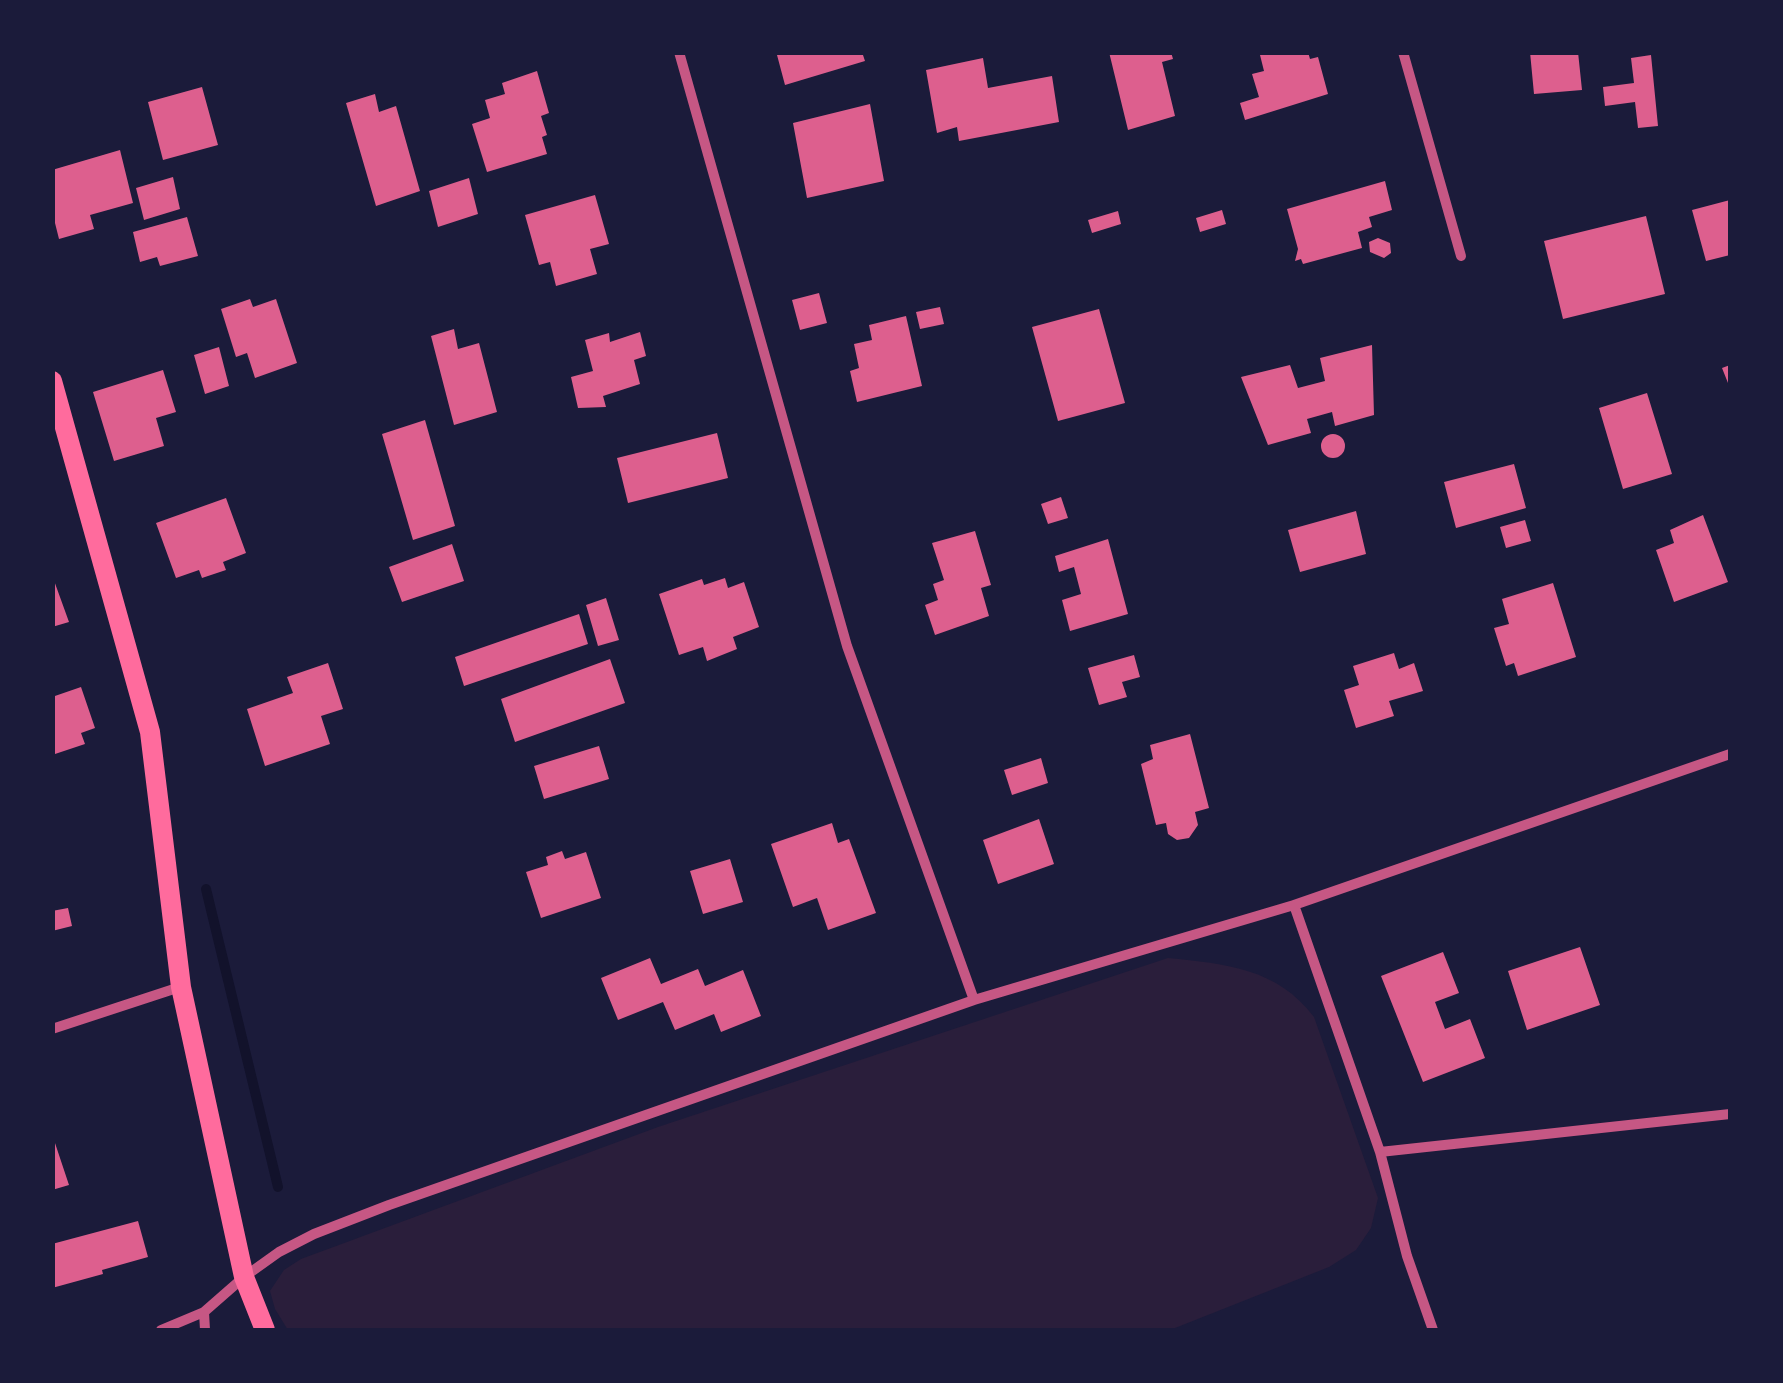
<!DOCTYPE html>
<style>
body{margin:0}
#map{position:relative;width:1783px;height:1383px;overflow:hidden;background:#1b1b3a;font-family:Arial,sans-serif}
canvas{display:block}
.frame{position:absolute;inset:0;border:55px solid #1b1b3a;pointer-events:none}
</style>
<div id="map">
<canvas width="1783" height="1383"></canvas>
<div class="frame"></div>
</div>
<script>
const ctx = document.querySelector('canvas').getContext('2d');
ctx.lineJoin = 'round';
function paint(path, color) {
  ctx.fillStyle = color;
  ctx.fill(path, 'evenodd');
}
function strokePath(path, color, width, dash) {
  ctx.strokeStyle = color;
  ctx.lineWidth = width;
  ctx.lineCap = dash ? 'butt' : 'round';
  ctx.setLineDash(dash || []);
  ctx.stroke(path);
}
paint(new Path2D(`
 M1168,958C1226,964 1277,968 1314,1017L1378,1198L1371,1228L1356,1250L1329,1267L1170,1330H288L275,1309L270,1291L284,1270L301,1259L658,1127Z`), '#2a1e3b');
strokePath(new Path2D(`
 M206,889L278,1187`), '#12122b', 10);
paint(new Path2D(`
 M784,52H862L865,61L785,85L777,55Z
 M1109,52H1171L1173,59L1162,62L1175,116L1128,130Z
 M1268,52H1308L1310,59L1318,57L1328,94L1245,120L1240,103L1259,97L1252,74L1264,71L1260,55Z
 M1530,52H1578L1582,90L1534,94Z
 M1651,55L1658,126L1638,128L1635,102L1605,106L1603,87L1634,83L1631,58Z
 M983,58L988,88L1052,76L1059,122L959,141L957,127L937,133L926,70Z
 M537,71L549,113L541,116L547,135L542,137L547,154L487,172L472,124L490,118L485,100L505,94L502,83Z
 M202,87L218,145L163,160L148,102Z
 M375,94L379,112L396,106L420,191L376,206L346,103Z
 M870,104L884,181L807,198L793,123Z
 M120,150L133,203L90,215L94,229L59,239L52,211V170Z
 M173,177L180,209L144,220L136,188Z
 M469,178L478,214L438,227L429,191Z
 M1385,181L1392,210L1369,217L1372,227L1358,232L1362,248L1303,264L1301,259L1295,261L1298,249L1287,209Z
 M595,195L609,244L590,249L597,274L556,286L550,262L539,265L525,215Z
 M1730,200V255L1706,261L1692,210Z
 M1222,210L1226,224L1200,232L1196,218Z
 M1118,211L1121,224L1092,233L1088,220Z
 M1646,216L1665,294L1563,319L1544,241Z
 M187,217L198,256L160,266L157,257L140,262L133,232Z
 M1378,238L1390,243L1391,253L1384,258L1370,252L1369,242Z
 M819,293L827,323L800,330L792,300Z
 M250,299L253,307L276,299L297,363L255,378L247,353L236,357L221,309Z
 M940,307L944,324L920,329L916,312Z
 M1099,309L1125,403L1058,421L1032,327Z
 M906,316L922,386L857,402L850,371L859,368L854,344L872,340L869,325Z
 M454,329L458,349L479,343L497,412L454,425L431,336Z
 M640,332L646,356L634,360L640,384L603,396L606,407L578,408L571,377L593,371L585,340L609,333L610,342Z
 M1372,345L1374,415L1335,426L1332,412L1307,419L1311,433L1268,445L1241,377L1290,365L1298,388L1325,381L1320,358Z
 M219,347L229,386L205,394L194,355Z
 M1730,365V388L1722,368Z
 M163,370L176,412L156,418L164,446L114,461L93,392Z
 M1647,393L1672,474L1623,489L1599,408Z
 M425,420L455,526L413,540L382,434Z
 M717,433L728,478L628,503L617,458Z
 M1321 446a12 12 0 1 1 24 0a12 12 0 1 1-24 0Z
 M1514,464L1526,508L1456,528L1444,482Z
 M1061,497L1068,518L1048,524L1041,504Z
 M226,498L246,553L223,562L226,570L202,578L199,570L176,578L156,523Z
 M1356,511L1366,554L1300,572L1288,530Z
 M1703,515L1728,582L1674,602L1656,550L1674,543L1670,530Z
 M1525,520L1531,541L1506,548L1500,527Z
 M975,531L991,585L981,588L989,616L935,635L925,605L938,600L933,584L944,580L932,543Z
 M1108,539L1128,614L1070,631L1062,600L1081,594L1074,567L1059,572L1055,556Z
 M452,544L464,581L402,602L389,567Z
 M52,575L69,622L52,627Z
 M725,578L728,588L744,582L759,627L733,637L737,649L707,661L703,647L679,655L659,594L702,579L704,585Z
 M1553,583L1576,657L1518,676L1514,663L1506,666L1494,628L1509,624L1502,599Z
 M606,598L619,640L598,646L586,605Z
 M579,614L588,644L464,686L455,657Z
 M1394,653L1399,669L1414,663L1423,691L1389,701L1394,716L1356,728L1344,690L1359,685L1353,666Z
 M1134,655L1140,677L1122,682L1127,697L1099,705L1088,668Z
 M610,659L625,703L515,742L501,699Z
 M328,663L343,709L321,716L330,744L265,766L247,709L293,693L287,677Z
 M81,687L95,728L81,733L85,744L52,755V697Z
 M1190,734L1209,808L1195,812L1198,825L1189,838L1177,840L1168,834L1166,823L1156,825L1141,764L1153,759L1150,745Z
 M599,746L609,779L544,799L534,766Z
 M1041,758L1048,783L1012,795L1004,770Z
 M1039,819L1054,864L998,884L983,840Z
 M832,823L838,843L849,839L876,913L828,930L817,898L793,907L771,844Z
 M562,851L565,859L586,852L601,898L541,918L526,872L548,865L546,857Z
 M730,859L743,902L703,914L690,871Z
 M68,908L72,926L52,931V911Z
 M1580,947L1600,1005L1527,1030L1508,971Z
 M1443,952L1459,993L1435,1002L1445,1029L1470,1019L1485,1058L1423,1082L1381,976Z
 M650,958L661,984L698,969L705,986L743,970L761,1016L721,1032L714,1014L675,1030L663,1002L618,1020L601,978Z
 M52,1134L69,1185L52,1190Z
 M138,1221L148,1257L102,1270L103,1274L52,1288V1244Z`), '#dd5f8e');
strokePath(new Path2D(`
 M679,52L847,646L974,1000
 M1403,52L1461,256
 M1294,905L1380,1152L1407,1256L1433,1330
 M52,1029L180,987
 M1380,1152L1730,1114
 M204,1312L205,1330
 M161,1330L204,1312L244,1277L279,1252L314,1234L389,1205L974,1000L1294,905L1730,754`), '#c65784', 10);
strokePath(new Path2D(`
 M52,381L150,732L181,987L244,1277L265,1330`), '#ff6b9d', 20);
</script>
